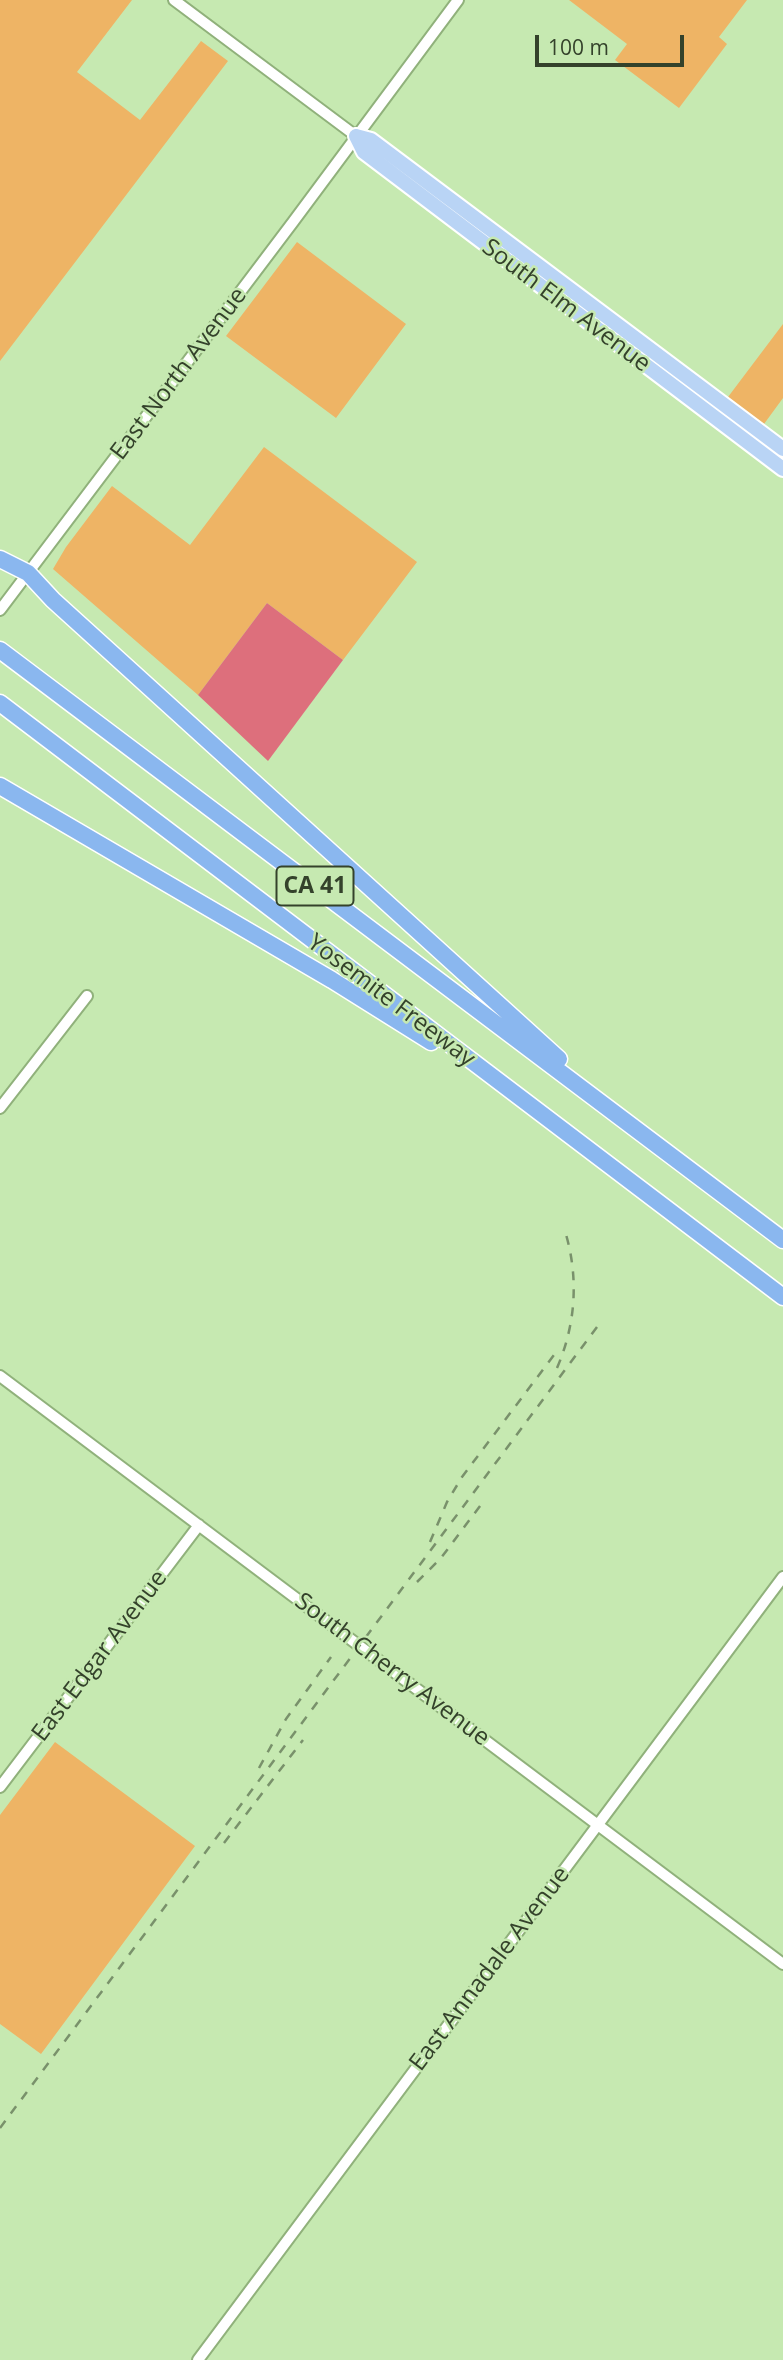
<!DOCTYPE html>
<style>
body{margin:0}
#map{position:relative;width:783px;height:2360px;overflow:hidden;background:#c6e9b1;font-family:"Open Sans",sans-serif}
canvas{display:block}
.scale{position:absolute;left:535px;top:35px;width:149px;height:32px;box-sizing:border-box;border:4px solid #34422b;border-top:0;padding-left:9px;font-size:21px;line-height:24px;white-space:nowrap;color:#34422b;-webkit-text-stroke:5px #c6e9b1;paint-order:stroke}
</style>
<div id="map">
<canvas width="783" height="2360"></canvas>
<div class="scale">100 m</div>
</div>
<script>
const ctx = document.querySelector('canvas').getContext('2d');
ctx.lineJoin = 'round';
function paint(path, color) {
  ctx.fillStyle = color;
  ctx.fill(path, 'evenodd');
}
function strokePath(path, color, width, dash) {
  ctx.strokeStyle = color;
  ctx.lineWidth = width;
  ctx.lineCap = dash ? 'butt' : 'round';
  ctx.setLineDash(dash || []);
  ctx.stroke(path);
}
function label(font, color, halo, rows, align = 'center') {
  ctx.font = font + ' "Open Sans",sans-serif';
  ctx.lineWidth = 5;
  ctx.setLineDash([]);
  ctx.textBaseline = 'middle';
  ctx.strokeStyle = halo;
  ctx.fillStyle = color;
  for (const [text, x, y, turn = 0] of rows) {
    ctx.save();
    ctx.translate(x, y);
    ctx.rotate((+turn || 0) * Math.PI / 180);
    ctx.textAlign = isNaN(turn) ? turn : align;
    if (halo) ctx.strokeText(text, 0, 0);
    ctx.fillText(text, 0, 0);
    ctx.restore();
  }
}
paint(new Path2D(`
 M0,0H132L77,72L140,120L201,41L228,61L0,361Z
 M569,0H747L719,37L727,44L679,108L615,60L627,44Z
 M297,242L406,324L336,418L226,336Z
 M783,324V398L764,424L728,397Z
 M264,447L417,562L343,660L267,603L198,695L53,569L66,547L112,486L190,545Z
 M55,1742L195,1846L41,2054L0,2024V1815Z`), '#eeb465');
paint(new Path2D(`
 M267,603L343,660L268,761L198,695Z`), '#dd6f7c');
const minor = new Path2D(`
 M174,0L356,136
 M0,610L293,222L458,0
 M0,1108L87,996
 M0,1376L783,1964
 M0,1787L199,1525
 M198,2360L783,1577`);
const major = new Path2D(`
 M356,136L364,152L783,469
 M356,136L371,140L783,449`);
const highway = new Path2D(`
 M0,559L28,573L53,600L559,1059
 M0,650L783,1240
 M0,703L783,1297
 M0,786L332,980L431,1042`);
strokePath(minor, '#90b17b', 14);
strokePath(major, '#fff', 18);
strokePath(highway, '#fff', 19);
strokePath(minor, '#fff', 10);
strokePath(major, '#b9d4f5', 14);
strokePath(highway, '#8ab7ef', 16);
strokePath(new Path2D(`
 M557,1368C576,1324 579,1277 565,1231
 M430,1542L447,1502L462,1477L554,1355
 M417,1582L441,1558L483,1502
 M259,1768L286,1719L331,1657
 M224,1843L303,1740
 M0,2128L597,1327`), '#79916b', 2.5, [9, 9]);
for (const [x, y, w] of [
 [315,886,77]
]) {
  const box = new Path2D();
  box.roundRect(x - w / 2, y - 19.5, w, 39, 5);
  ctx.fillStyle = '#c6e9b1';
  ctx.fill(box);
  strokePath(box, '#34422b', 2);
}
label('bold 23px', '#34422b', null, [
 ["CA 41",315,886]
]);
label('24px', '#34422b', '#c6e9b1', [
 ["South Elm Avenue",566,306,37],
 ["East North Avenue",179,374,-53],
 ["Yosemite Freeway",391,1001,37],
 ["East Edgar Avenue",100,1656,-53],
 ["South Cherry Avenue",392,1670,37],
 ["East Annadale Avenue",490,1969,-53]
]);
</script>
